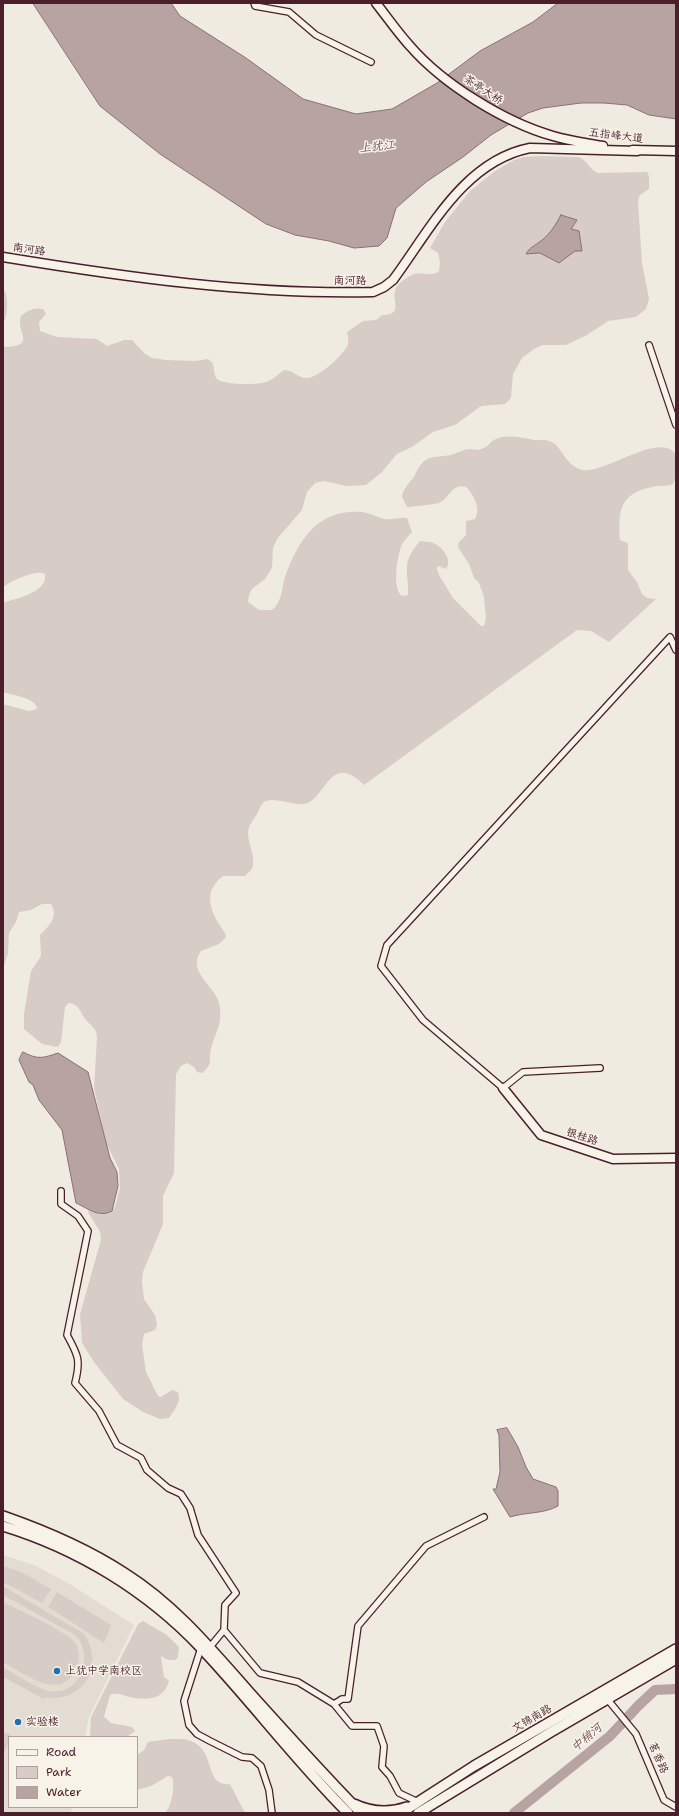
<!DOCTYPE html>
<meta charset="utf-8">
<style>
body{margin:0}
#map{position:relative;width:679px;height:1816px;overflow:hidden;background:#f0ebe0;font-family:"Shantell Sans",sans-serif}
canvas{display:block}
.frame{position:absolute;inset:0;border:4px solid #4a1f2b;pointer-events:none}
.legend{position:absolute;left:8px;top:1736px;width:130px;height:72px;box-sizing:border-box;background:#f7f3e8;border:1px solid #b29e9c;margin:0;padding:5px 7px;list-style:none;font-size:12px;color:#4a1f2b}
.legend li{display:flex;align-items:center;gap:8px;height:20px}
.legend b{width:20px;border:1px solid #b29e9c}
</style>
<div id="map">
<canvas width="679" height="1816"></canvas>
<div class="frame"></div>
<ul class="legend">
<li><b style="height:5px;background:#f7f3e8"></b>Road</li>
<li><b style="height:11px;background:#d8cdc6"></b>Park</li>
<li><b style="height:11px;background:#b7a4a2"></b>Water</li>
</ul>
</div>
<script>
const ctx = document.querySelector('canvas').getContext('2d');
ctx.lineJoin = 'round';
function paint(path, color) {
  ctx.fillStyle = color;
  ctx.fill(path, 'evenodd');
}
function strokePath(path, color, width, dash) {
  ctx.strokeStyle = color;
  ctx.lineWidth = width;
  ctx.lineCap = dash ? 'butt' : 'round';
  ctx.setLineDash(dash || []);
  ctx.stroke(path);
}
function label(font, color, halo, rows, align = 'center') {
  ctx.font = font + ' "Shantell Sans","LXGW WenKai TC",sans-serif';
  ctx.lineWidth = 3;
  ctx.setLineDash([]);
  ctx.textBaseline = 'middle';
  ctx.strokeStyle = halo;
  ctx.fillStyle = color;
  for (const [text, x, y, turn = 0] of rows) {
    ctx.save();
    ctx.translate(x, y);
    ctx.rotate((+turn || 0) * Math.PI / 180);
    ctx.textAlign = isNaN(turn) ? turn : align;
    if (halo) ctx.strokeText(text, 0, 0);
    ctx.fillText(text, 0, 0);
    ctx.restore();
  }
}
paint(new Path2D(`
 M3,1555L34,1565L68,1583L134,1625L89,1717L85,1737H9V1807H72L71,1813H3Z`), '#e3dcd2');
paint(new Path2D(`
 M540,156L579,157C587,160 590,170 598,173L644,172H647L649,176V189L640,195L638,201L642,263L649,299L646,309L636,317L608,321L587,335L566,345H543L534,349L522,358L513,374L511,398L505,404L481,406L455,425L433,432L412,447L397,454L382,472L366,485L347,486L324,481L315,483L307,492L302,510L277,539L273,548L272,568L265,579L252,589L249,595L248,602L259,610H272C283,601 281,588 286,574C300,538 318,509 362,512C370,513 377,517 385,519C392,520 399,517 407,518L412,532C408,537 403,541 401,547C397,558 392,589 402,596L408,595C409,570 400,564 420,541C424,542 429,541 433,543C442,546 453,560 446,569L438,566L437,569L439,575L453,598L481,626H484L486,618L484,597L479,583L474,578L469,564L458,547L459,542L466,535V521L475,519C481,509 474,495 466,487C452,483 450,498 439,503C437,504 410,507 407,507L402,497C403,489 409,483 414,477C416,473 417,469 420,466C428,454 438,458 450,455C456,454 463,449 470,449C474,449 477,451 481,449C488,448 490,441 496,439C507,434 523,438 534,440C539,441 545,439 549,441C563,445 563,465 583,470C604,474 662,430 676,455V476L673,484C666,487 659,485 652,487C619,494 618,511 620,540L628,543V570L637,582L642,594L647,598L656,599L609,642L591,631L577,630L364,785C329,750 326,801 304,804C293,806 270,795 263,803C260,806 259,810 257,814C255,818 251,822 249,827C245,841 257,855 252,869L245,876H223C206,889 208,904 217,921C220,927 225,930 226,937L219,944L201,951C185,973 219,987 220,1008C222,1026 215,1033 211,1049C208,1062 214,1063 202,1073L197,1072L194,1067L187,1063L181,1066L176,1074L174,1173L163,1196V1224L143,1272L142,1281L144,1299L155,1315L157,1325L155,1330L144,1334L142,1344L146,1372L158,1396L161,1397L172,1390L178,1392C182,1402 174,1410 169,1418L160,1419L143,1412L123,1399L94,1362L82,1343L80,1314L101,1240L100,1232L88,1212L89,1210L102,1214L111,1212L115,1207L120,1188L119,1169L106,1143L94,1088L97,1038C97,1028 92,1027 86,1020C80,1013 80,1004 69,1003L65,1007L61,1042L58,1047L42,1044L24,1029V1014L31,971L41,956L40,935C48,927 59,917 51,904H42L31,910L19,912L16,922L9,933L8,953L3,968V704L29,711L37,709C37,698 12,695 3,692V603C16,598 48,593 45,574C35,569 12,581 3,587V347C39,346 15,333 21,316C28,310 34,307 43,309L46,314L39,322L40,331L57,337L97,339L107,346L124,340H132L144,353L152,358L166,360L195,361L208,359L212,362C215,367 213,375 217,379C223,385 258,385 266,382C273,380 278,374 284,370C293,370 298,378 307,378C318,378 345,354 348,344C349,341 348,336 347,332L363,321L376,320L382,315C408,315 386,296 399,284C403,280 410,275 415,274C423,272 433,277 439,271L440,262L438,253L430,248L445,222L470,191L495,171L514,160L523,157Z
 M3,289C9,294 8,317 3,323Z
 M3,1566L21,1572L51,1589L42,1603L9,1585L3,1583Z
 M3,1586C23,1598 44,1610 64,1622C70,1626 80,1630 85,1635C95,1650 95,1674 82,1686C72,1696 58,1700 45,1697L44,1699L3,1677V1667C14,1673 37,1689 49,1691C78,1697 94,1659 78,1638C73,1632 63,1629 57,1625C39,1615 21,1605 3,1595Z
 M57,1592L111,1625L104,1643L48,1607Z
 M3,1602C17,1609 68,1632 75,1643C80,1650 80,1661 76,1669C61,1703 23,1673 3,1662Z
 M143,1621L167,1635L179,1647L178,1657L175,1660H168L161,1656L164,1677L169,1681C164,1699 150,1700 134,1698C126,1697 119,1691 110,1695L104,1717L111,1723L132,1727L135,1731L127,1737H90L91,1717L138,1624Z
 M3,1732L11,1735L3,1756Z
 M169,1739C177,1739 186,1738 193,1742C216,1752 204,1787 230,1784L245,1813H165C172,1806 175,1787 172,1777L168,1776L151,1786L137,1790V1755L144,1750L148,1742Z`), '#d8cdc6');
const water = new Path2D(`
 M33,3H171L180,16L246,58L303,99L356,114L392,109L437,83L480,51L533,22L558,3H676V119L649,115L627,105L604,103H581L543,108L528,113L491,135L463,157L426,182L396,208L387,238L379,246L354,248L329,241L295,235L266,224L160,154L100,106Z
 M561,215L577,220L571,229L579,231L582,251H575L559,263L540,253L526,254C530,247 533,247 538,243C549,236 555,226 561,215Z
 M23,1052C38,1060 43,1058 58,1053L88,1072L110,1158L117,1172L118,1186L112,1211C99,1218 89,1209 76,1203L62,1130L39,1100L33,1085L29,1082L19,1060Z
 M507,1428L518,1447L526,1467L533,1479L556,1487L558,1491V1506C544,1514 526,1512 510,1517L493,1489H496L500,1472L499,1435L497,1430Z`);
paint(water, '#b7a4a2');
strokePath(water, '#8b6f72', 1);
strokePath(new Path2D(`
 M514,1813L610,1736L638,1706L655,1690L676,1689`), '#b7a4a2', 10);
const street = new Path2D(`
 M254,3L255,6L289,12L316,35L371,62
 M649,345L676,425
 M600,1068L523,1072L503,1088L423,1020L381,966L387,945L670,637L676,650
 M61,1191V1204L78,1216L88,1231L67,1335C78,1355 81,1360 75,1383L99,1411L117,1445L141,1458L147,1470L168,1488L181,1494L190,1508L198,1535L236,1593L225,1605L224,1630L210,1647
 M224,1630L260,1673L298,1682L334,1704
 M201,1648L184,1701L189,1725L197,1734L210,1741L242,1757L252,1758L261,1766L269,1790L272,1813
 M608,1700L636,1734L664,1800L676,1807
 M418,1802L399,1793L390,1776L382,1767L384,1746L377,1726H352L334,1704L342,1699H348L358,1626L426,1546L484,1517`);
const secondary = new Path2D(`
 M376,3C387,17 398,33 410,46C443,84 504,122 553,136C569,141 587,143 603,146
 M633,150L676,151
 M3,257C125,277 249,295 373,292L384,287L393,280C430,230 464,161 530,148L637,151
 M503,1088L541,1135L613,1159L676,1158`);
const primary = new Path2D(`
 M3,1516C46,1531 88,1549 126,1574C175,1605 212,1650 250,1693C286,1733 323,1774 361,1813
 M3,1526C78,1549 147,1591 201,1648C252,1702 296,1761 348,1813
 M354,1804C371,1812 390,1813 407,1807
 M401,1813L474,1766L676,1649
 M418,1813L551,1732L676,1659`);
strokePath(street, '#4a1f2b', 8);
strokePath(secondary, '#4a1f2b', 11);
strokePath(primary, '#4a1f2b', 12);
strokePath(street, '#f7f3e8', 5.5);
strokePath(secondary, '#f7f3e8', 8);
strokePath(primary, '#f7f3e8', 9);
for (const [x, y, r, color] of [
 [57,1671,4,"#1f6fb2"],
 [18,1722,4,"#1f6fb2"]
]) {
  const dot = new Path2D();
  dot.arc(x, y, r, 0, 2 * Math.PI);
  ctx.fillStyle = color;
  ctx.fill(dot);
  strokePath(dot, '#f7f3e8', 1.5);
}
label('11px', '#4a1f2b', '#f7f3e8', [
 ["茶亭大桥",483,90,33],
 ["五指峰大道",616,136,7],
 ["南河路",29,250,8],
 ["南河路",350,281],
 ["银桂路",582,1137,18],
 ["文锦南路",532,1719,-30],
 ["茗香路",658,1758,66]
]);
label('11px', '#4a1f2b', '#f7f3e8', [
 ["上犹中学南校区",65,1671],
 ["实验楼",26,1722]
], 'left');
label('italic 12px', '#704e55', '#f7f3e8', [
 ["上犹江",377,147,-6],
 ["中稍河",587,1738,-40]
]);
</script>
